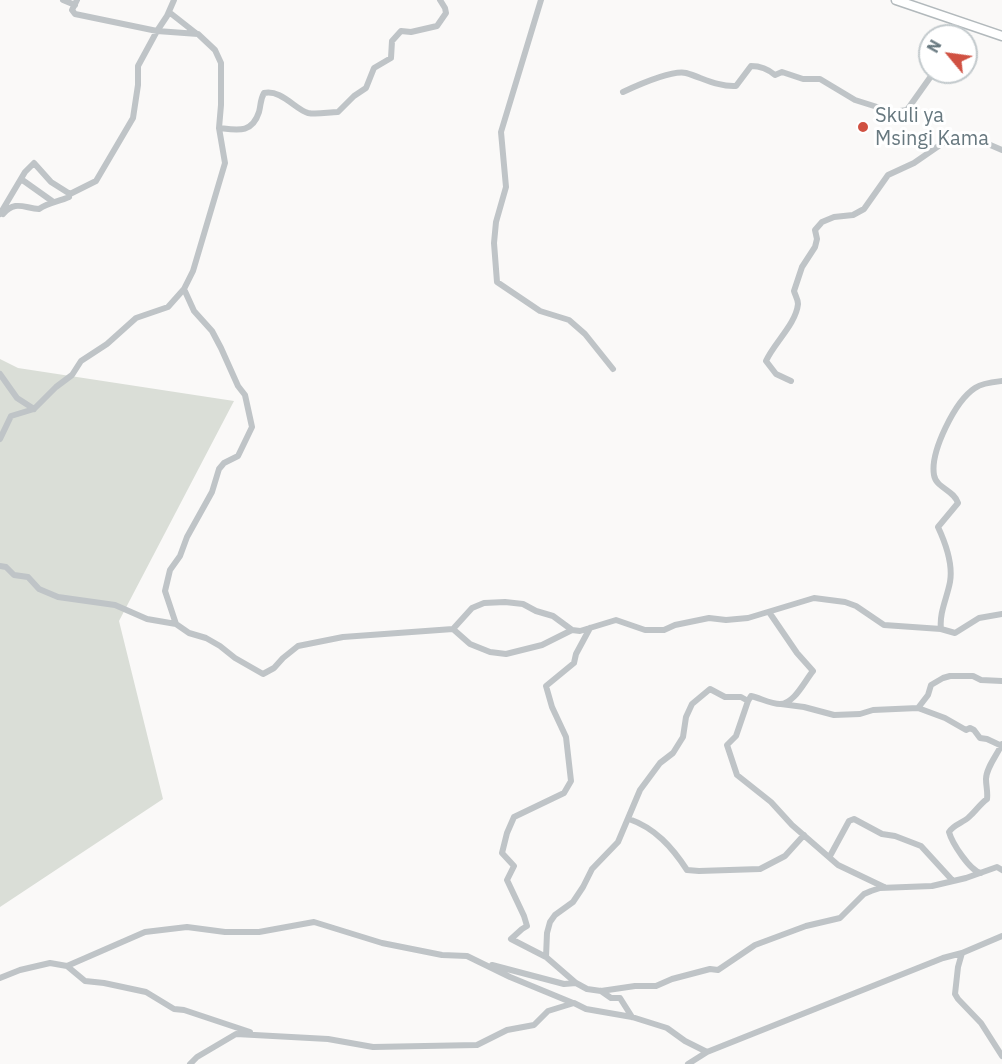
<!DOCTYPE html>
<style>
body{margin:0}
#map{position:relative;width:1002px;height:1064px;overflow:hidden;background:#faf9f8;font-family:"IBM Plex Sans",sans-serif}
canvas{display:block}
.north{position:absolute;left:918px;top:24px;width:60px;height:60px;box-sizing:border-box;background:#fff;border:2px solid #c2c9cc;border-radius:50%;rotate:299deg;font-size:16px;font-weight:700;line-height:24px;text-align:center;color:#67787f}
.north::after{content:'';display:block;margin:auto;width:21px;height:27px;background:#d05142;clip-path:polygon(50% 0,100% 100%,50% 72%,0 100%)}
</style>
<div id="map">
<canvas width="1002" height="1064"></canvas>
<div class="north">N</div>
</div>
<script>
const ctx = document.querySelector('canvas').getContext('2d');
ctx.lineJoin = 'round';
function paint(path, color) {
  ctx.fillStyle = color;
  ctx.fill(path, 'evenodd');
}
function strokePath(path, color, width, dash) {
  ctx.strokeStyle = color;
  ctx.lineWidth = width;
  ctx.lineCap = dash ? 'butt' : 'round';
  ctx.setLineDash(dash || []);
  ctx.stroke(path);
}
function label(font, color, halo, rows, align = 'center') {
  ctx.font = font + ' "IBM Plex Sans",sans-serif';
  ctx.lineWidth = 6;
  ctx.setLineDash([]);
  ctx.textBaseline = 'middle';
  ctx.strokeStyle = halo;
  ctx.fillStyle = color;
  for (const [text, x, y, turn = 0] of rows) {
    ctx.save();
    ctx.translate(x, y);
    ctx.rotate((+turn || 0) * Math.PI / 180);
    ctx.textAlign = isNaN(turn) ? turn : align;
    if (halo) ctx.strokeText(text, 0, 0);
    ctx.fillText(text, 0, 0);
    ctx.restore();
  }
}
paint(new Path2D(`
 M0,359L18,368L234,401L119,621L163,799L0,907Z`), '#daded7');
const secondary = new Path2D(`
 M896,0L1002,36`);
strokePath(secondary, '#b2b9bc', 11);
strokePath(new Path2D(`
 M63,0L75,5
 M77,0L72,10L75,14L157,31L198,34L215,50L221,63V105L219,128L225,163L193,271L184,289L194,311L212,331L221,348L238,386L245,395L252,427L238,456L224,463L219,469L212,492L187,537L180,556L170,570L165,591L176,624
 M541,0L501,132L506,187L496,222L494,243L497,282L540,311L569,320L585,334L613,369
 M169,12L197,34
 M950,36L956,22
 M623,92C636,86 672,70 686,73C703,78 718,87 736,86L751,66C761,66 768,69 775,75L782,72L803,79H820L855,100L893,112L907,110L934,72
 M219,128C237,130 252,134 259,112C261,105 260,100 264,93C281,89 296,110 308,113C317,115 329,112 338,112L354,96L366,88L374,68L391,58L392,41L401,31L411,32L437,26L446,13L445,8L440,0
 M21,179L52,201
 M0,214L25,172L34,163L51,182L70,194L96,181L133,118L138,85V66L157,31L167,16L174,0
 M3,214C15,200 24,208 39,209C49,202 58,202 69,197
 M0,374L17,398L34,409
 M791,381L776,374L766,361C774,343 796,324 798,304C798,299 795,295 794,291L802,267L815,247L817,239L815,230L822,222L834,217L853,215L864,209L888,175L914,163L953,136L974,138L1002,150
 M0,439L11,416L34,409L56,387L72,375L81,361L107,344L136,318L168,307L184,289
 M0,566L6,567L14,575L28,577L39,589L58,597L115,605L147,619L176,624L189,633L206,638L220,646L235,658L263,674L274,668L283,658L298,646L343,637L453,629L470,644L490,652L506,654L542,645L572,630L580,631L616,620L645,630H664L675,625L709,618L726,620L748,618L814,598L845,602L856,606L884,625L941,629L955,633L979,618L1002,614
 M769,612L797,653L813,671C804,682 794,704 780,704C771,704 760,698 751,696L748,701L736,736L727,745L737,775L771,802L792,825L838,865L884,887
 M590,628L576,654L574,663L546,686L552,707L566,737L571,781L564,793L514,817L507,833L502,853L514,866L507,880L524,916L527,926L522,929L511,939L546,957L576,983L587,989L601,991L635,986H656L672,979L710,969L718,970L755,945L806,926L840,918L864,894L871,891L880,888L932,886L966,878L997,867L1002,870
 M453,629L472,608L484,603L505,602L523,604L536,611L553,616L572,630
 M941,629C939,613 947,598 950,582C953,565 945,542 938,527L958,503C954,490 936,488 934,475C930,452 955,401 975,388C982,383 993,382 1002,381
 M781,704L804,707L834,715L860,714L873,710L918,708L945,718L966,730L970,728L974,730L980,738L987,739L1002,746
 M918,708L928,695L931,685L943,678L950,676H973L981,680L1002,681
 M629,819C655,828 672,847 687,870L699,871L760,869L785,856L804,835
 M830,856L849,821L854,819L882,834L895,836L921,846L953,881
 M981,873C970,871 952,843 949,832C954,824 963,823 969,817C976,811 980,804 987,799C988,792 986,786 986,779C986,768 997,755 1002,744
 M962,953L958,967L955,994L958,999L981,1023L1002,1056
 M546,957L547,933L550,922L555,915L573,902L583,887L592,869L618,842L640,790L660,763L673,753L683,737L686,717L692,704L710,689L725,697H741L748,701
 M492,965L564,984L576,983
 M67,966L145,932L187,927L225,932H259L314,922L382,943L442,955L467,956L510,977L573,1003
 M0,978L20,970L50,963L67,966L85,981L104,983L146,992L174,1009L184,1010L250,1032
 M601,991L611,998H620L632,1017
 M190,1064L197,1057L236,1034L328,1039L373,1047L477,1045L507,1030L534,1025L548,1011L574,1003L586,1009L632,1017L667,1028L685,1041L707,1052
 M688,1064L707,1052L943,958L962,953L1002,936`), '#bfc4c7', 6);
strokePath(secondary, '#fff', 8);
for (const [x, y, r, color] of [
 [863,127,6,"#d05142"]
]) {
  const dot = new Path2D();
  dot.arc(x, y, r, 0, 2 * Math.PI);
  ctx.fillStyle = color;
  ctx.fill(dot);
  strokePath(dot, '#fff', 2);
}
label('20px', '#67787f', '#fff', [
 ["Skuli ya",875,116],
 ["Msingi Kama",875,139]
], 'left');
</script>
